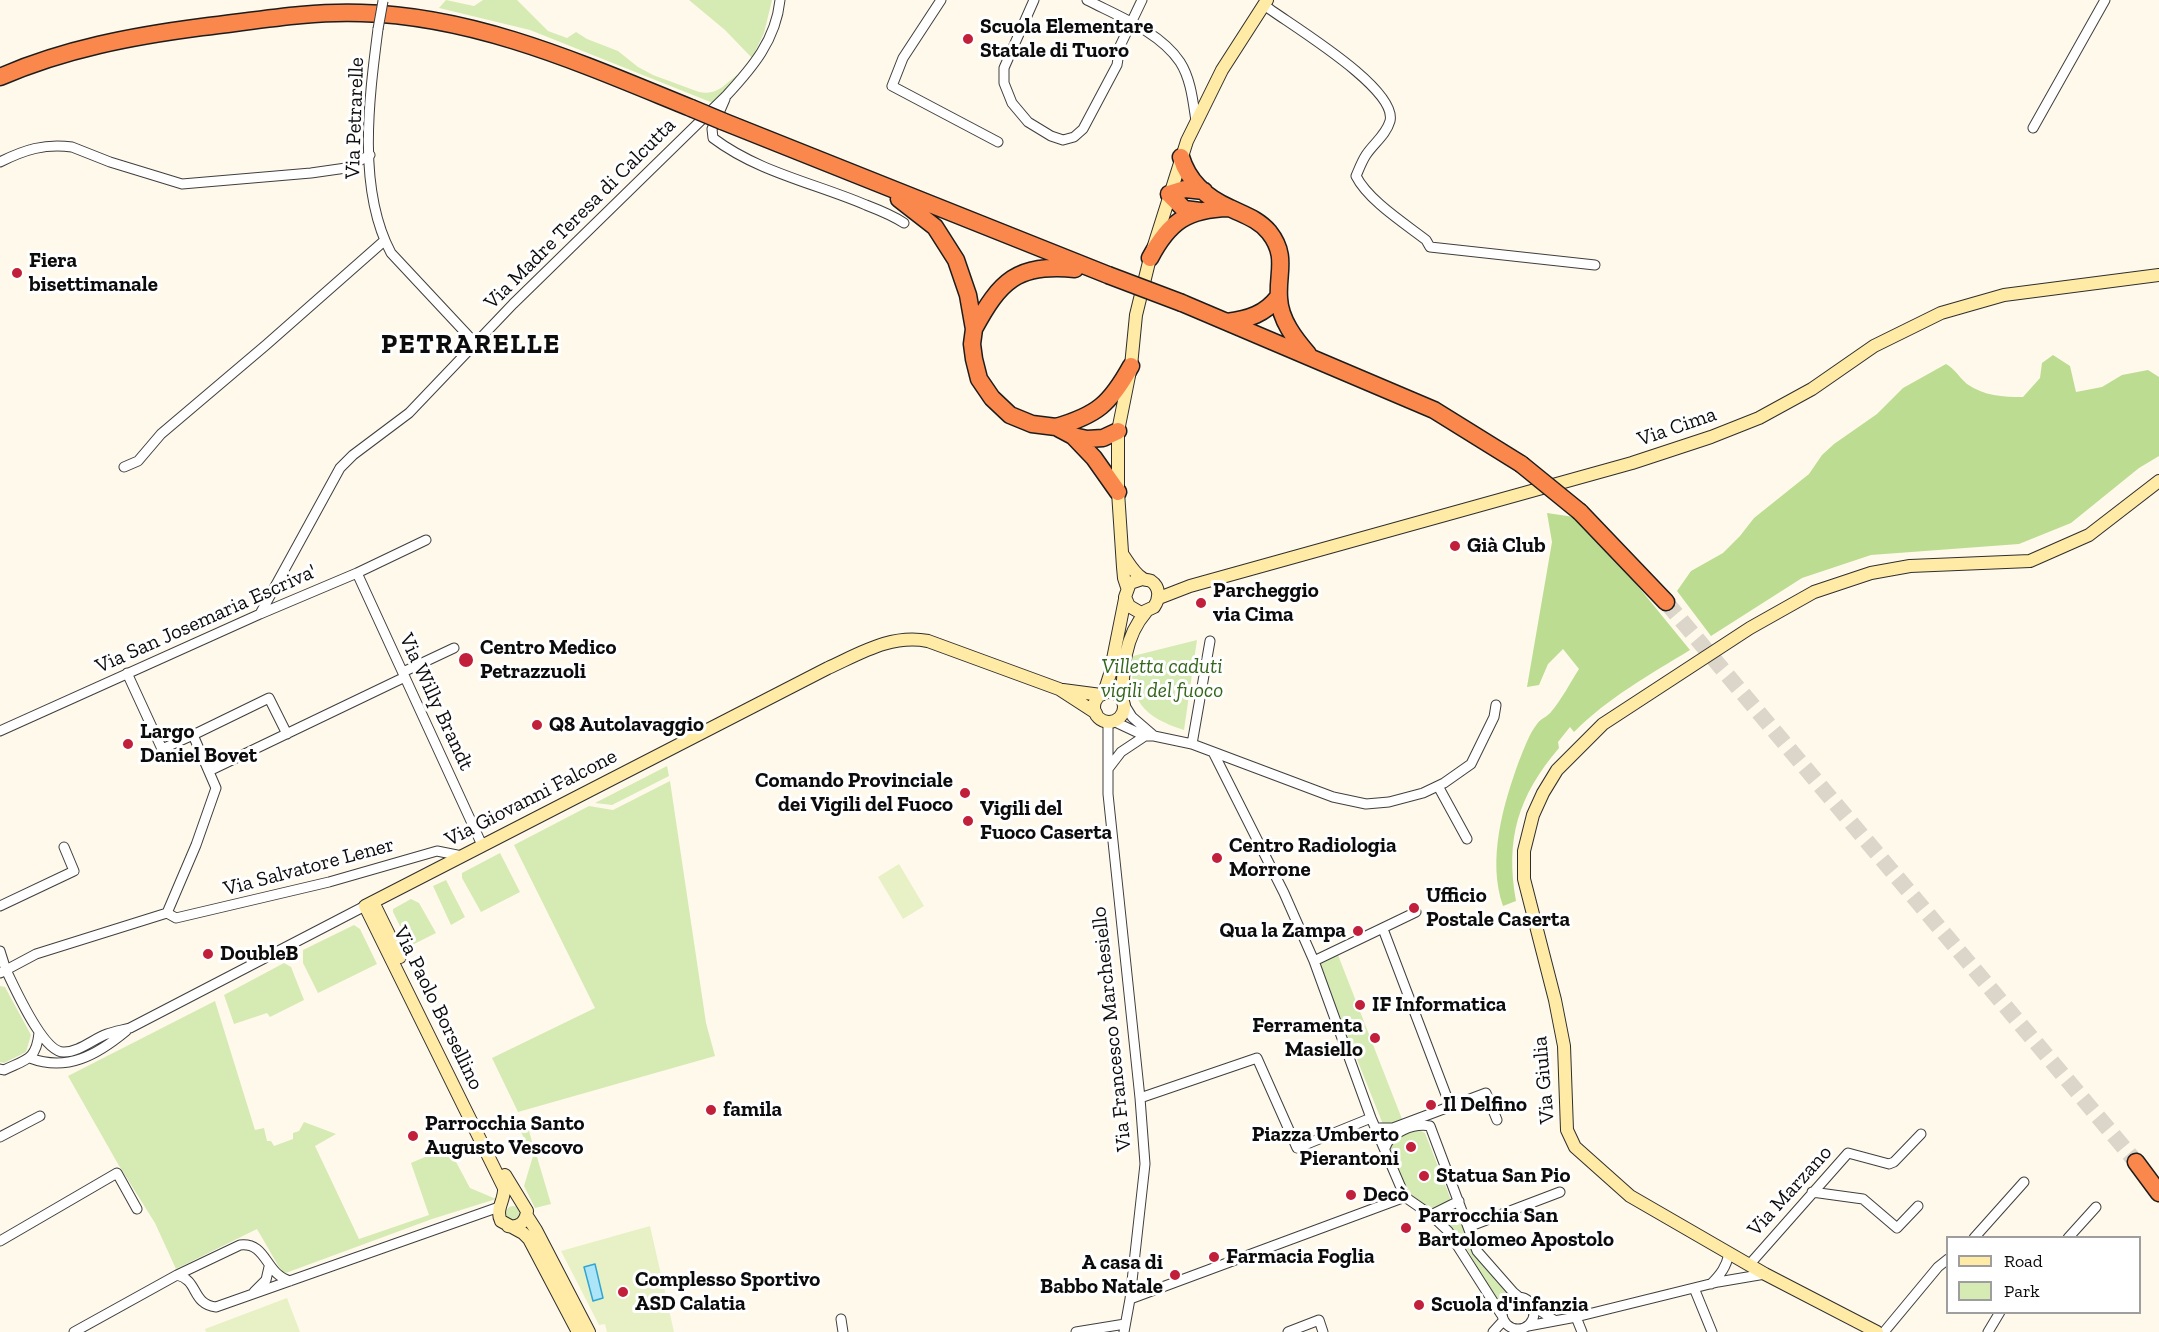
<!DOCTYPE html>
<meta charset="utf-8">
<style>
body{margin:0}
#map{position:relative;width:2159px;height:1332px;overflow:hidden;background:#fff9eb;font-family:"Zilla Slab",serif}
canvas{display:block}
.legend{position:absolute;left:1946px;top:1236px;width:195px;height:78px;box-sizing:border-box;background:#fff;border:2px solid #9e9e9e;margin:0;padding:8px 10px;list-style:none;font-size:18px;color:#0c0c0c}
.legend li{display:flex;align-items:center;gap:12px;height:30px}
.legend b{width:30px;border:2px solid #9e9e9e}
</style>
<div id="map">
<canvas width="2159" height="1332"></canvas>
<ul class="legend">
<li><b style="height:8px;background:#ffeba6"></b>Road</li>
<li><b style="height:16px;background:#d6eab3"></b>Park</li>
</ul>
</div>
<script>
const ctx = document.querySelector('canvas').getContext('2d');
ctx.lineJoin = 'round';
function paint(path, color) {
  ctx.fillStyle = color;
  ctx.fill(path, 'evenodd');
}
function strokePath(path, color, width, dash) {
  ctx.strokeStyle = color;
  ctx.lineWidth = width;
  ctx.lineCap = dash ? 'butt' : 'round';
  ctx.setLineDash(dash || []);
  ctx.stroke(path);
}
function label(font, color, halo, rows, align = 'center') {
  ctx.font = font + ' "Zilla Slab",serif';
  ctx.lineWidth = 6;
  ctx.setLineDash([]);
  ctx.textBaseline = 'middle';
  ctx.strokeStyle = halo;
  ctx.fillStyle = color;
  for (const [text, x, y, turn = 0] of rows) {
    ctx.save();
    ctx.translate(x, y);
    ctx.rotate((+turn || 0) * Math.PI / 180);
    ctx.textAlign = isNaN(turn) ? turn : align;
    if (halo) ctx.strokeText(text, 0, 0);
    ctx.fillText(text, 0, 0);
    ctx.restore();
  }
}
paint(new Path2D(`
 M446,0L474,6L483,0H517L548,31L567,38L576,32L587,39L618,51L638,67L653,75L699,92C722,97 728,77 746,70L713,103L530,30L439,8Z
 M689,0H772L764,33L752,58L725,30Z
 M1197,640L1184,730C1143,717 1128,700 1133,656Z
 M667,766L669,776L612,805L595,803Z
 M670,781L706,1023L715,1056L518,1112L492,1058L595,1008L514,845L589,806L613,810Z
 M500,853L520,892L481,912L462,878V873Z
 M446,880L465,917L451,925L433,886Z
 M411,899L419,903L436,933L410,946L393,912V909Z
 M354,925L360,929L377,964L318,993L303,963V950Z
 M1338,955L1402,1119L1384,1127L1319,964Z
 M284,963L291,967L304,1000L270,1017L267,1013L234,1024L224,995Z
 M0,986L5,987L31,1035L26,1052L4,1063L0,1062Z
 M215,1001L255,1130L264,1128L267,1141H271L274,1146L293,1139V1133L299,1131L304,1122L336,1134L315,1146L359,1239L429,1215L411,1163L448,1147L470,1188L496,1199L432,1219L283,1274L257,1229L176,1269L155,1223L118,1164L68,1076Z
 M523,1124H527L533,1145L528,1146L518,1126Z
 M1416,1129L1425,1133L1451,1200L1432,1209L1409,1196L1389,1147L1396,1138Z
 M533,1156L537,1157L551,1204L535,1208L524,1186Z
 M506 1213a7 7 0 1 1 14 0a7 7 0 1 1-14 0Z
 M1456,1211L1474,1252L1510,1296L1499,1305L1467,1249L1443,1218Z`), '#d6eab3');
paint(new Path2D(`
 M2053,355L2070,366L2076,392L2102,387L2122,375L2148,370L2159,377V456L2139,468L2071,523L2019,544L1871,555L1802,578L1711,636L1677,591L1691,571L1723,553L1740,536L1754,518L1809,474L1822,455L1834,444L1877,414L1903,388L1946,364C1955,369 1959,377 1967,384C1984,396 2003,397 2023,397L2040,378L2042,363Z
 M1547,513L1574,517L1623,568L1690,650C1649,675 1608,698 1574,732L1570,727L1558,742L1559,748C1518,796 1505,839 1516,901L1503,906C1487,860 1503,805 1519,761C1524,749 1529,734 1537,724C1540,719 1547,717 1551,712C1562,699 1570,683 1579,669L1563,649L1548,664L1539,685L1527,687L1552,542Z`), '#bcdc92');
paint(new Path2D(`
 M899,864L924,906L903,919L878,877Z
 M650,1226L674,1332H607L605,1324L599,1325L561,1251Z
 M287,1298L300,1332H206L205,1329Z`), '#e7f1c5');
const water = new Path2D(`
 M595,1264L603,1298L593,1301L584,1267Z`);
paint(water, '#ade5f8');
strokePath(water, '#31a5d2', 1.5);
strokePath(new Path2D(`
 M1666,602L2136,1162`), '#dbd5ca', 16, [16, 8]);
const street = new Path2D(`
 M941,0L903,58L892,86L998,142
 M1034,0L1004,68V83L1012,103L1028,122L1051,136L1063,140L1074,137L1083,129L1117,65L1120,46L1142,0
 M1087,0C1118,16 1160,32 1180,62C1191,79 1193,102 1196,121
 M1264,5C1289,24 1398,88 1390,121C1386,135 1374,143 1366,155C1362,161 1359,169 1356,176C1368,200 1404,223 1426,240L1430,247L1595,265
 M378,29C369,99 357,189 391,253L476,344
 M725,99L712,129L713,138C758,172 814,183 866,205C879,210 892,215 904,223
 M2033,128L2105,0
 M0,162C24,150 45,143 72,147L110,162L182,184L311,173L346,168L370,155
 M124,467L138,461L161,434L266,345L384,241
 M357,573L482,845
 M260,614L340,468L353,455L409,413L513,304L726,96C752,68 776,40 780,0
 M403,672L454,648
 M127,673L162,749L193,735
 M1124,704L1132,717L1154,736
 M1108,721V794L1140,1098L1145,1164L1130,1299L1124,1332
 M1113,721L1145,736H1154L1192,744L1333,797L1366,804L1389,802L1423,793L1444,783L1471,764L1494,717L1496,705
 M0,731L260,614L357,573L426,540
 M1192,744L1210,641
 M1213,752L1284,893L1314,961L1371,1118L1405,1197L1431,1215L1448,1231L1501,1314
 M1108,769L1121,752L1145,736
 M209,771L405,677
 M1438,786L1467,839
 M0,906L74,871L64,847
 M167,913L176,918L329,882L437,851L462,856
 M1383,929L1451,1108
 M0,951L6,970L36,954L167,913L196,845L216,788L193,735L269,698L287,734
 M1314,961L1416,912
 M0,973L6,970C15,988 43,1053 64,1052C79,1052 93,1039 107,1034C115,1031 123,1030 130,1028L365,906
 M30,1058C67,1072 97,1055 126,1031
 M0,1069L4,1070C27,1059 36,1060 39,1033
 M1140,1098L1257,1058L1297,1148L1371,1118
 M1430,1126L1477,1251L1513,1292L1519,1297
 M1376,1128H1393L1486,1093L1497,1120
 M0,1137L40,1116
 M1385,1148C1390,1132 1414,1123 1430,1126
 M1812,1192L1863,1199L1897,1228L1918,1206
 M1431,1215L1459,1201
 M1468,1227L1560,1192
 M1974,1238L2024,1182
 M2068,1238L2096,1207
 M0,1241L117,1173L137,1209
 M1749,1265L1848,1153L1889,1164L1894,1162L1921,1134
 M177,1275C199,1280 191,1304 216,1307L499,1207
 M1711,1284C1721,1274 1726,1267 1729,1254
 M1694,1288L1712,1332
 M254,1292L266,1280L269,1267
 M1502 1313a16 16 0 1 1 32 0a16 16 0 1 1-32 0Z
 M1130,1299L1405,1197
 M1533,1306L1554,1320
 M1576,1317L1582,1332
 M841,1319L843,1332
 M1528,1326L1576,1317L1718,1282L1765,1274
 M74,1332L177,1275L240,1245C267,1242 265,1274 290,1281
 M1076,1332L1125,1324
 M1288,1332L1319,1320L1323,1332
 M1493,1332L1503,1321
 M1884,1332L1938,1267L1948,1259
 M1988,1332L2000,1312`);
const secondary = new Path2D(`
 M1123,555C1128,562 1134,573 1142,578C1144,580 1148,580 1151,581C1160,587 1160,598 1154,607L1141,613L1129,606L1125,597L1130,583L1142,579
 M1127,587L1124,578L1123,567L1118,492V431L1131,366L1136,315L1150,258L1187,141L1222,70L1267,0
 M1159,598L1190,586L1632,463L1711,437L1759,418L1812,389L1874,346L1941,313L2004,295L2159,275
 M1063,690L1101,695
 M1094 707a15 15 0 1 1 30 0a15 15 0 1 1-30 0Z
 M1104,693L1110,674L1125,599
 M1122,700C1123,669 1124,637 1146,612
 M373,902L400,957
 M505,1175L527,1211C526,1222 519,1228 508,1226
 M527,1216L536,1230L589,1332
 M578,1332L529,1239L523,1233L501,1221C495,1209 505,1200 504,1188L365,906L828,668C861,653 891,634 928,641L1059,689L1096,713
 M1877,1332L1765,1274L1630,1196L1575,1147L1567,1130L1564,1046L1555,1000L1524,879V851L1533,815L1543,793L1557,770L1603,724L1750,628L1814,592L1871,573L1910,566L2030,561L2089,535L2159,481`);
const highway = new Path2D(`
 M0,77C64,49 133,36 202,27C255,21 308,11 361,13C477,16 585,65 691,108
 M722,121L1108,275
 M1181,157C1188,181 1207,198 1230,208C1244,215 1258,219 1269,232C1288,256 1277,273 1279,298C1280,320 1295,339 1308,354
 M899,199L935,227L956,260L968,295L974,329L972,344L974,359L979,379L992,398L1010,415L1032,424L1056,427L1073,436L1087,439L1103,438L1118,431
 M1200,211L1184,209L1169,194L1185,189L1204,191
 M1150,258C1169,222 1187,209 1229,208
 M1182,303L1434,410L1521,464
 M1227,322C1249,319 1265,314 1278,297
 M974,329C1000,281 1017,263 1075,269
 M1056,427C1097,415 1110,404 1131,366
 M1073,436L1094,458L1118,492
 M1580,512L1666,602
 M2136,1162L2159,1193`);
strokePath(street, '#3f3f3f', 11);
strokePath(secondary, '#2e2e2e', 14);
strokePath(highway, '#1d1d1d', 19);
strokePath(street, '#fff', 9);
strokePath(secondary, '#ffeba6', 12);
strokePath(highway, '#fa884d', 16);
const streetBridge = new Path2D(`
 M378,29L383,1`);
const highwayBridge = new Path2D(`
 M691,108L722,121
 M1108,275L1182,303
 M1521,464L1580,512`);
strokePath(streetBridge, '#3f3f3f', 11, []);
strokePath(highwayBridge, '#1d1d1d', 19, []);
strokePath(streetBridge, '#fff', 9);
strokePath(highwayBridge, '#fa884d', 16);
for (const [x, y, r, color] of [
 [968,39,6,"#c11f3a"],
 [17,273,6,"#c11f3a"],
 [1455,546,6,"#c11f3a"],
 [1201,603,6,"#c11f3a"],
 [466,660,8,"#c11f3a"],
 [537,725,6,"#c11f3a"],
 [128,744,6,"#c11f3a"],
 [965,793,6,"#c11f3a"],
 [968,821,6,"#c11f3a"],
 [1217,858,6,"#c11f3a"],
 [1414,908,6,"#c11f3a"],
 [1358,931,6,"#c11f3a"],
 [208,954,6,"#c11f3a"],
 [1360,1005,6,"#c11f3a"],
 [1375,1038,6,"#c11f3a"],
 [1431,1105,6,"#c11f3a"],
 [711,1110,6,"#c11f3a"],
 [413,1136,6,"#c11f3a"],
 [1411,1147,6,"#c11f3a"],
 [1424,1176,6,"#c11f3a"],
 [1351,1195,6,"#c11f3a"],
 [1406,1228,6,"#c11f3a"],
 [1214,1257,6,"#c11f3a"],
 [1175,1275,6,"#c11f3a"],
 [623,1292,6,"#c11f3a"],
 [1419,1305,6,"#c11f3a"]
]) {
  const dot = new Path2D();
  dot.arc(x, y, r, 0, 2 * Math.PI);
  ctx.fillStyle = color;
  ctx.fill(dot);
  strokePath(dot, '#fff', 2);
}
label('bold 21px', '#0c0c0c', '#fff', [
 ["Scuola Elementare",980,27],
 ["Statale di Tuoro",980,51],
 ["Fiera",29,261],
 ["bisettimanale",29,285],
 ["Già Club",1467,546],
 ["Parcheggio",1213,591],
 ["via Cima",1213,615],
 ["Centro Medico",480,648],
 ["Petrazzuoli",480,672],
 ["Q8 Autolavaggio",549,725],
 ["Largo",140,732],
 ["Daniel Bovet",140,756],
 ["Comando Provinciale",953,781,"right"],
 ["dei Vigili del Fuoco",953,805,"right"],
 ["Vigili del",980,809],
 ["Fuoco Caserta",980,833],
 ["Centro Radiologia",1229,846],
 ["Morrone",1229,870],
 ["Ufficio",1426,896],
 ["Postale Caserta",1426,920],
 ["Qua la Zampa",1346,931,"right"],
 ["DoubleB",220,954],
 ["IF Informatica",1372,1005],
 ["Ferramenta",1363,1026,"right"],
 ["Masiello",1363,1050,"right"],
 ["Il Delfino",1443,1105],
 ["famila",723,1110],
 ["Parrocchia Santo",425,1124],
 ["Augusto Vescovo",425,1148],
 ["Piazza Umberto",1399,1135,"right"],
 ["Pierantoni",1399,1159,"right"],
 ["Statua San Pio",1436,1176],
 ["Decò",1363,1195],
 ["Parrocchia San",1418,1216],
 ["Bartolomeo Apostolo",1418,1240],
 ["Farmacia Foglia",1226,1257],
 ["A casa di",1163,1263,"right"],
 ["Babbo Natale",1163,1287,"right"],
 ["Complesso Sportivo",635,1280],
 ["ASD Calatia",635,1304],
 ["Scuola d'infanzia",1431,1305]
], 'left');
label('21px', '#0c0c0c', '#fff', [
 ["Via Petrarelle",355,118,-88],
 ["Via Madre Teresa di Calcutta",580,214,-45],
 ["Via Cima",1677,427,-19],
 ["Via San Josemaria Escriva'",206,619,-24],
 ["Via Willy Brandt",436,702,65],
 ["Via Giovanni Falcone",531,798,-27],
 ["Via Salvatore Lener",309,867,-15],
 ["Via Paolo Borsellino",438,1008,64],
 ["Via Francesco Marchesiello",1112,1029,-96],
 ["Via Giulia",1544,1080,-95],
 ["Via Marzano",1790,1191,-48]
]);
label('italic 21px', '#33651a', '#fff', [
 ["Villetta caduti",1162,667],
 ["vigili del fuoco",1162,691]
]);
ctx.letterSpacing = '1.5px';
label('bold 27px', '#0c0c0c', '#fff', [
 ["PETRARELLE",471,345]
]);
ctx.letterSpacing = '0px';
</script>
